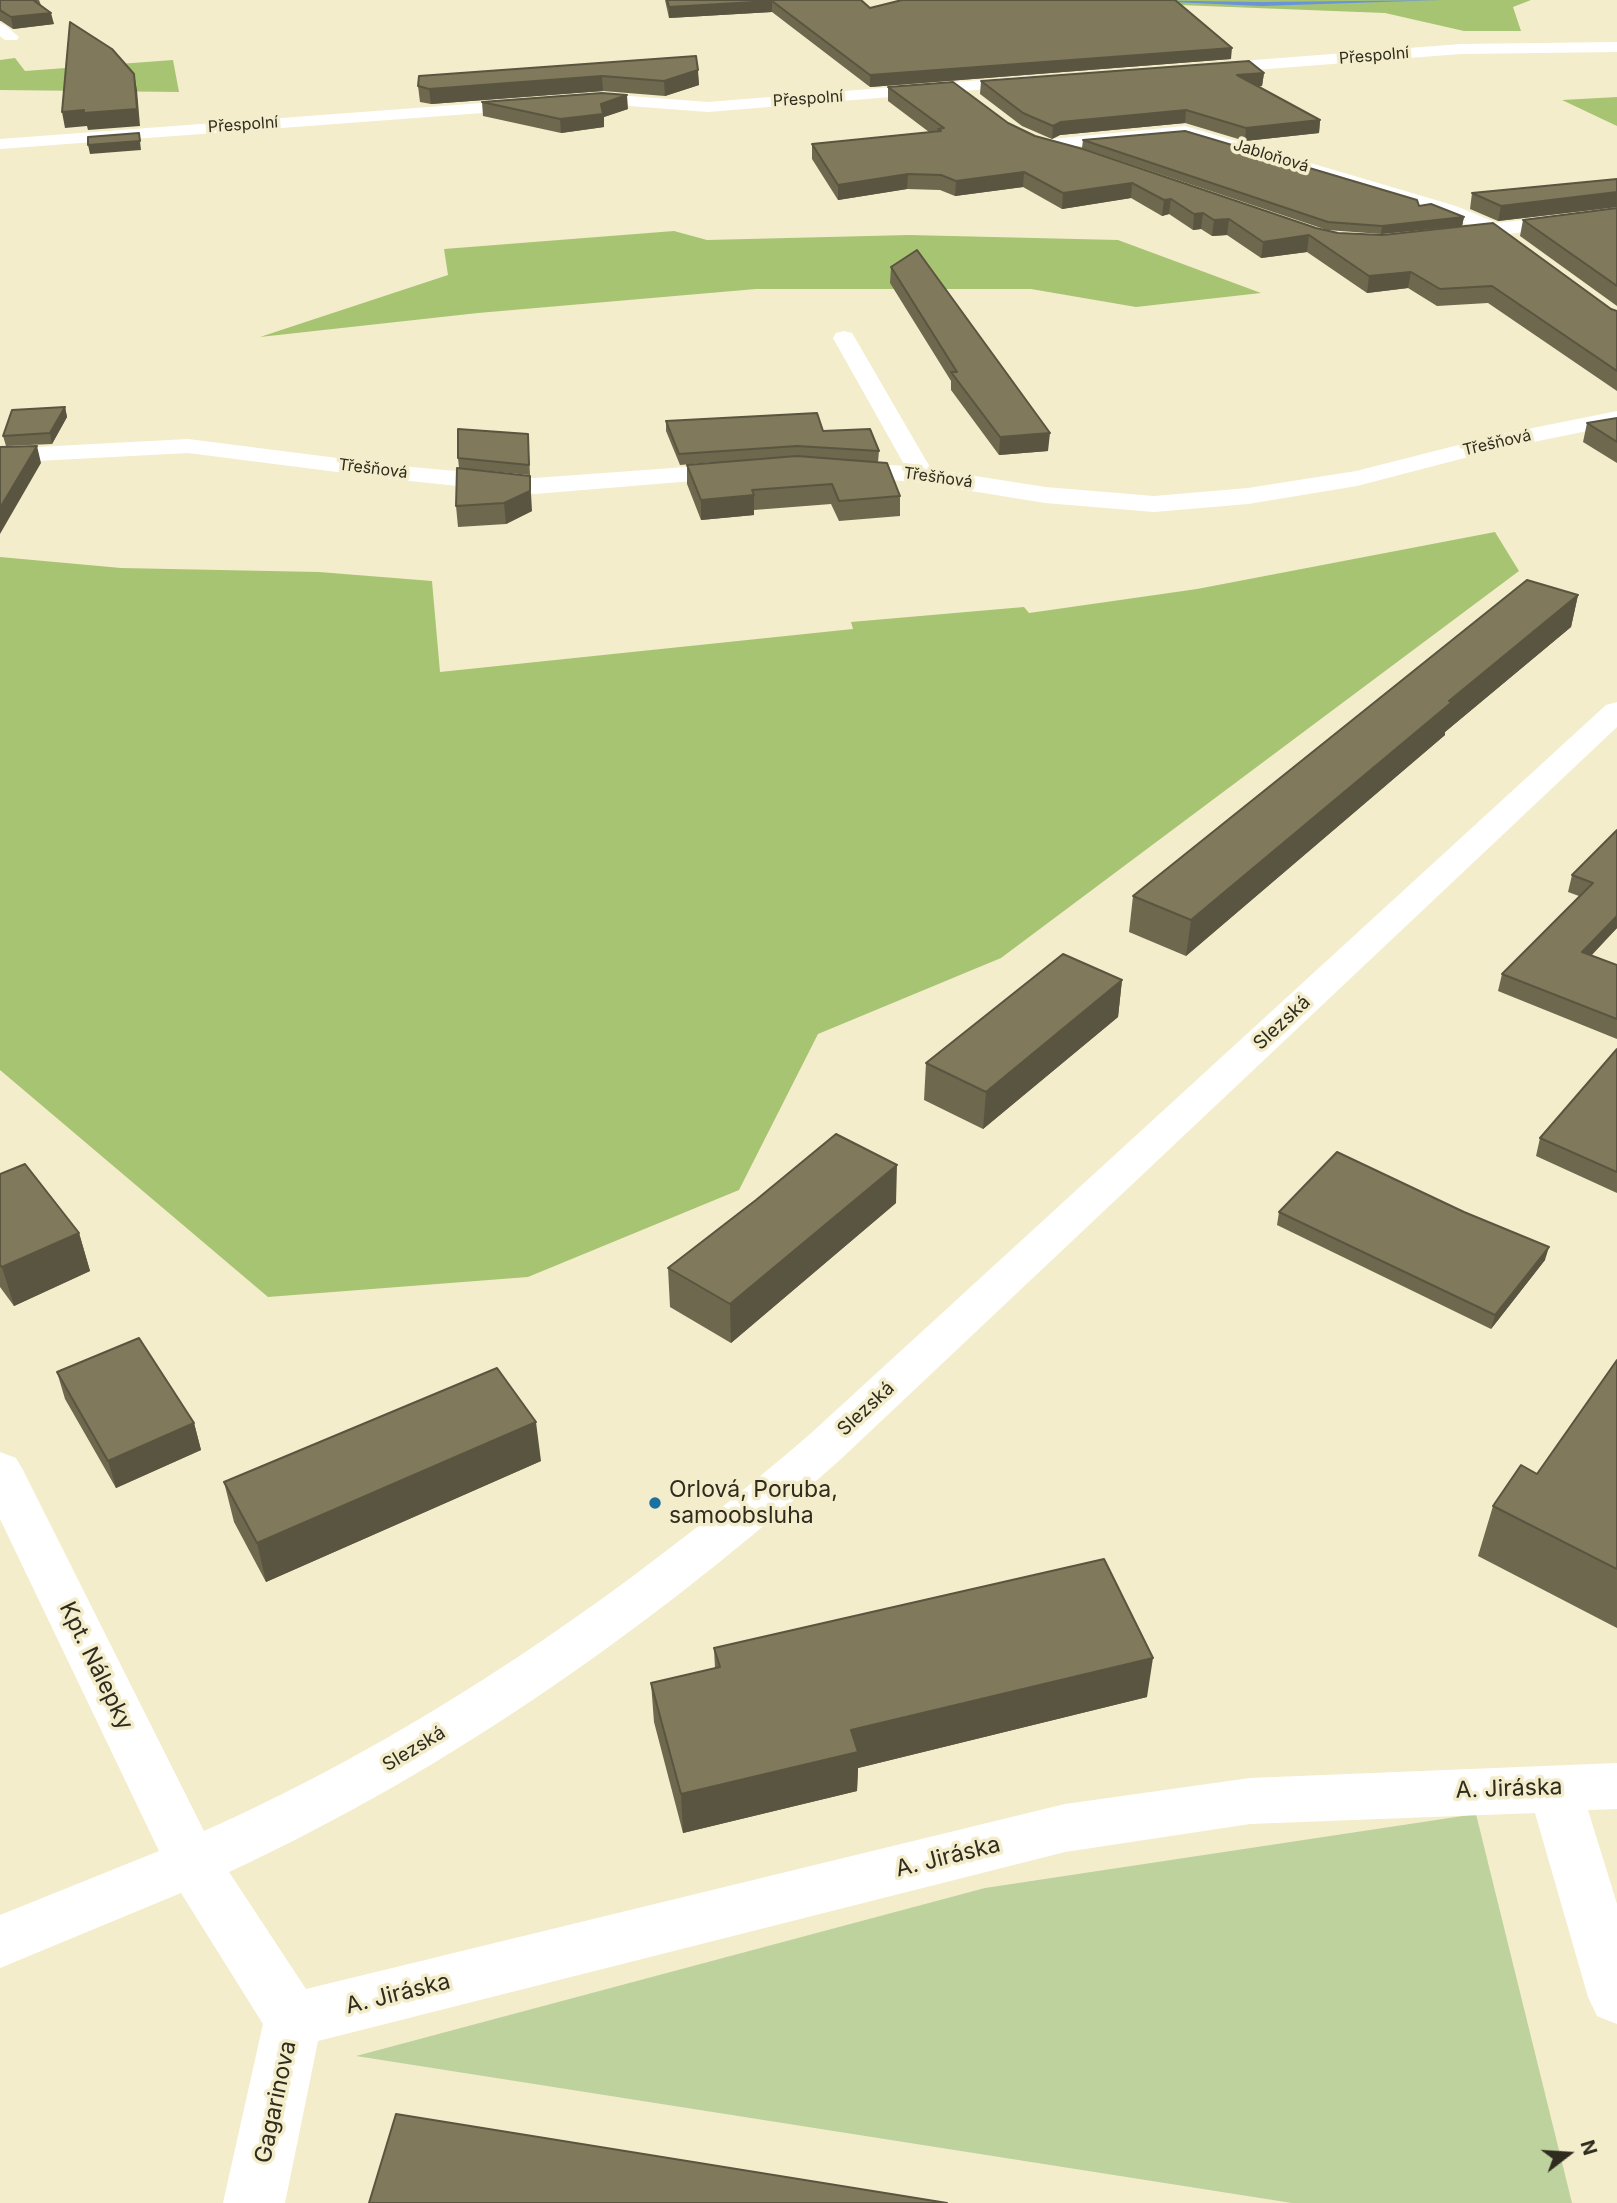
<!DOCTYPE html>
<meta charset="utf-8">
<style>
body{margin:0}
#map{position:relative;width:1617px;height:2203px;overflow:hidden;background:#f4edcb;font-family:Inter,sans-serif}
canvas{display:block}
.north{position:absolute;left:1533px;top:2119px;width:70px;height:70px;-webkit-text-stroke:5px #f4edcb;paint-order:stroke;rotate:73deg;font-size:19px;font-weight:700;line-height:28px;text-align:center;color:#2f2c1f}
.north::after{content:'';display:block;margin:auto;width:24px;height:32px;background:#2f2c1f;clip-path:polygon(50% 0,100% 100%,50% 72%,0 100%)}
</style>
<div id="map">
<canvas width="1617" height="2203"></canvas>
<div class="north">N</div>
</div>
<script>
const ctx = document.querySelector('canvas').getContext('2d');
ctx.lineJoin = 'round';
function paint(path, color) {
  ctx.fillStyle = color;
  ctx.fill(path, 'evenodd');
}
function strokePath(path, color, width, dash) {
  ctx.strokeStyle = color;
  ctx.lineWidth = width;
  ctx.lineCap = dash ? 'butt' : 'round';
  ctx.setLineDash(dash || []);
  ctx.stroke(path);
}
function label(font, color, halo, rows, align = 'center') {
  ctx.font = font + ' Inter,sans-serif';
  ctx.lineWidth = 7;
  ctx.setLineDash([]);
  ctx.textBaseline = 'middle';
  ctx.strokeStyle = halo;
  ctx.fillStyle = color;
  for (const [text, x, y, turn = 0] of rows) {
    ctx.save();
    ctx.translate(x, y);
    ctx.rotate((+turn || 0) * Math.PI / 180);
    ctx.textAlign = isNaN(turn) ? turn : align;
    if (halo) ctx.strokeText(text, 0, 0);
    ctx.fillText(text, 0, 0);
    ctx.restore();
  }
}
paint(new Path2D(`
 M1476,1814L1572,2203H1292L356,2056L985,1888Z`), '#bed29d');
paint(new Path2D(`
 M1121,0H1531L1513,7L1521,31H1464L1385,13L1128,3Z
 M15,58L25,71L173,60L179,92L0,90V60Z
 M1617,97V126L1562,100Z
 M674,231L707,240L909,235L1118,240L1261,293L1136,307L1031,289H756L478,313L260,337L448,275L444,249Z
 M1495,532L1519,571L1001,958L818,1034L739,1190L528,1277L268,1297L0,1070V557L121,568L319,572L432,581L440,672L853,629L851,622L1024,607L1029,613L1197,589Z`), '#a7c473');
paint(new Path2D(`
 M1125,0L1261,2L1443,0L1261,6Z`), '#6995d8');
paint(new Path2D(`
 M0,23L5,25L19,37L17,40H5L0,36Z
 M1617,42V52L1461,54L1203,74L1195,69L1203,64L1461,44Z
 M1031,76L1039,81L1037,85L708,112L603,104L0,149V139L603,94L708,102Z
 M1185,126L1456,206L1497,223L1617,209V221L1449,241L1442,239L1439,235L1442,231L1471,226L1442,214L1184,136L1041,150L1032,145L1041,140Z
 M844,331L852,333L855,338L931,469L1045,487L1154,496L1248,488L1356,471L1498,435L1617,411V425L1499,449L1357,486L1248,504L1154,512L1045,503L922,483L830,474L827,469L830,464L839,462L905,466L833,338L836,333Z
 M188,439L400,466L535,478L741,463L750,465L753,470L750,475L741,477L535,494L400,480L188,453L0,463V449Z
 M1617,702V727L841,1459C657,1623 454,1768 229,1872L306,1989L1065,1804L1250,1778L1617,1763V1809L1588,1810L1617,1904V2024L1597,2016L1588,1997L1535,1813L1250,1824L1065,1852L318,2041L285,2203H223L263,2024L181,1893L0,1968V1915L159,1851L0,1519V1452L16,1458L23,1470L204,1831C425,1733 626,1592 809,1435L1606,705Z`), '#fff');
paint(new Path2D(`
 M0,0H39L41,5L54,24L13,29L1,21H0Z
 M665,0H861L870,8L1231,59L870,87L772,12L669,18Z
 M696,56L699,85L665,96L603,91L431,104L420,102L418,86Z
 M1264,73L1262,86H1257L1320,120L1319,133L1245,141L1185,123L1060,135L1052,139L1022,126L980,94L981,81Z
 M888,87L1008,123L1035,136L1316,228L1617,311V391L1488,303L1437,306L1408,288L1367,293L1307,252L1261,258L1227,235L1212,236L1201,229L1193,230L1169,214L1162,216L1131,198L1062,209L1023,187L955,196L940,190L907,189L838,200L812,159V144L929,132L888,101Z
 M482,102L628,109L604,117V127L561,133L483,116Z
 M1083,140L1419,206L1464,217L1462,226L1381,234L1327,230L1082,148Z
 M1617,179V207L1498,221L1470,209L1472,193Z
 M1617,208V306L1520,236L1523,220Z
 M891,267L1048,451L999,455L951,390V381L890,283Z
 M65,407L67,417L52,444L6,446L3,436Z
 M1617,418V463L1583,442L1587,423Z
 M666,421L823,431L879,451L878,462L834,459L900,496V516L839,521L831,504L754,510V515L701,520L687,484V465L716,462L680,465L666,431Z
 M528,434L530,475L479,470L532,511L506,524L458,527L456,506L459,468L458,458Z
 M1578,595L1571,627L1445,732V735L1186,956L1129,932L1133,896Z
 M1617,830V928L1591,955L1617,965V1039L1498,991L1502,974L1579,896L1568,892L1572,875Z
 M1122,980L1118,1017L983,1129L924,1100L926,1063Z
 M1617,1049V1193L1536,1156L1540,1138Z
 M0,1174L79,1233L90,1271L14,1306L0,1287Z
 M896,1203L731,1343L670,1307L668,1268Z
 M1279,1212L1545,1260L1491,1329L1277,1225Z
 M1617,1360V1628L1478,1556L1493,1506L1537,1474Z
 M57,1372L194,1423L201,1450L116,1488L65,1399Z
 M541,1461L266,1582L234,1522L224,1482Z
 M714,1648L1147,1697L858,1768L857,1791L683,1833L654,1722L651,1683L715,1668Z`), '#6e684e');
paint(new Path2D(`
 M772,1V12L669,18V7Z
 M51,13L54,24L13,29L11,17Z
 M1232,48L1231,59L870,87V75Z
 M698,70L699,85L665,96L664,81Z
 M1264,73L1262,86L1236,88L1237,75Z
 M134,74L137,90L140,126L88,130L87,126L65,128L62,112Z
 M602,76L603,91L431,104L429,89Z
 M627,95L628,109L604,117V127L561,133L560,119Z
 M1186,110L1185,123L1060,135L1052,139L1053,126L1061,122Z
 M1320,120L1319,133L1245,141L1246,128Z
 M139,133L141,150L90,154L88,145Z
 M1024,172L1023,187L955,196L956,181Z
 M908,174L907,189L838,200V185Z
 M1132,183L1131,198L1062,209L1063,193Z
 M1617,192V207L1498,221L1501,206Z
 M1171,199L1169,214L1162,216L1164,200Z
 M1203,213L1201,229L1193,230L1194,214Z
 M1464,217L1462,226L1381,234L1382,226Z
 M1229,219L1227,235L1212,236L1214,220Z
 M1309,235L1307,252L1261,258L1263,242Z
 M1411,272L1408,288L1367,293L1369,276Z
 M65,407L67,417L52,444L50,433Z
 M1050,433L1048,451L999,455L1000,437Z
 M37,446L41,463L0,534V508Z
 M530,476L532,511L506,524L504,503Z
 M754,495V515L701,520V500Z
 M1578,595L1571,627L1445,732V735L1186,956L1191,920L1449,701Z
 M1617,916V928L1578,970L1582,952Z
 M1122,980L1118,1017L983,1129L986,1092Z
 M897,1165L896,1203L731,1343L730,1304Z
 M79,1233L90,1271L14,1306L2,1267Z
 M1549,1247L1545,1260L1491,1329L1495,1315Z
 M536,1422L541,1461L266,1582L257,1543Z
 M194,1423L201,1450L116,1488L108,1461Z
 M1153,1658L1147,1697L858,1768L857,1791L683,1833L681,1794L851,1730Z`), '#5a5540');
const building = new Path2D(`
 M0,0H36H33L51,13L11,17L0,10Z
 M667,0H861L870,8L902,0H1175L1232,48L870,75L772,1L669,7Z
 M70,22L112,49L134,74L137,109L84,113V110L62,112Z
 M696,56L698,70L664,81L602,76L429,89L418,86L419,76Z
 M1249,61L1264,73L1237,75L1320,120L1246,128L1186,110L1061,122L1053,126L1023,113L981,81Z
 M953,82L1008,123L1035,136L1083,149L1316,228L1338,233L1383,235L1493,223L1611,309L1617,311V371L1492,286L1440,289L1411,272L1369,276L1309,235L1263,242L1229,219L1214,220L1203,213L1194,214L1171,199L1164,200L1132,183L1063,193L1024,172L956,181L941,175L908,174L838,185L812,144L941,131L938,129L944,128L888,87Z
 M602,93L627,95L601,104L603,114L560,119L482,102Z
 M1185,131L1417,200L1419,206L1431,204L1464,217L1382,226L1328,222L1083,140Z
 M139,133L140,141L88,145V137Z
 M1617,179V192L1501,206L1472,193Z
 M1617,208V286L1523,220Z
 M917,250L1050,433L1000,437L951,372H957L891,267Z
 M65,407L50,433L3,436L12,410Z
 M817,413L823,431L870,429L879,451L797,446L679,454L666,421Z
 M1617,418V442L1587,423Z
 M458,429L528,434L529,465L458,458Z
 M37,446L0,508V447Z
 M797,456L887,463L900,496L839,501L832,484L752,490L754,495L701,500L687,465Z
 M457,468L530,476V491L504,503L456,506Z
 M1527,580L1578,595L1449,701L1452,702L1191,920L1133,896Z
 M1617,830V916L1582,952L1617,965V1019L1502,974L1593,883L1572,875Z
 M1063,954L1122,980L986,1092L926,1063Z
 M1617,1049V1172L1540,1138Z
 M836,1134L897,1165L730,1304L668,1268L756,1200Z
 M1337,1152L1464,1212L1549,1247L1495,1315L1279,1212Z
 M25,1164L79,1233L2,1267L0,1265V1174Z
 M139,1338L194,1423L108,1461L57,1372Z
 M1617,1360V1569L1493,1506L1521,1465L1537,1474Z
 M497,1368L536,1422L257,1543L224,1482Z
 M1104,1559L1153,1658L851,1730L858,1752L681,1794L651,1683L720,1667L714,1648Z
 M396,2114L947,2203H369Z`);
paint(building, '#80795b');
strokePath(building, '#5a5540', 2);
for (const [x, y, r, color] of [
 [655,1503,7,"#1c71a1"]
]) {
  const dot = new Path2D();
  dot.arc(x, y, r, 0, 2 * Math.PI);
  ctx.fillStyle = color;
  ctx.fill(dot);
  strokePath(dot, '#f4edcb', 2.5);
}
label('16px', '#2f2c1f', '#f4edcb', [
 ["Přespolní",1374,56,-5],
 ["Přespolní",808,99,-4],
 ["Přespolní",243,125,-4],
 ["Jabloňová",1271,156,17],
 ["Třešňová",1497,443,-13],
 ["Třešňová",373,469,7],
 ["Třešňová",938,478,8]
]);
label('19px', '#2f2c1f', '#f4edcb', [
 ["Slezská",1282,1023,-43],
 ["Slezská",866,1409,-43],
 ["Slezská",414,1749,-31]
]);
label('23px', '#2f2c1f', '#f4edcb', [
 ["Orlová, Poruba,",669,1490],
 ["samoobsluha",669,1516]
], 'left');
label('23px', '#2f2c1f', '#f4edcb', [
 ["Kpt. Nálepky",96,1666,64],
 ["A. Jiráska",1509,1789,-2],
 ["A. Jiráska",948,1857,-14],
 ["A. Jiráska",398,1994,-14],
 ["Gagarinova",276,2102,-78]
]);
</script>
